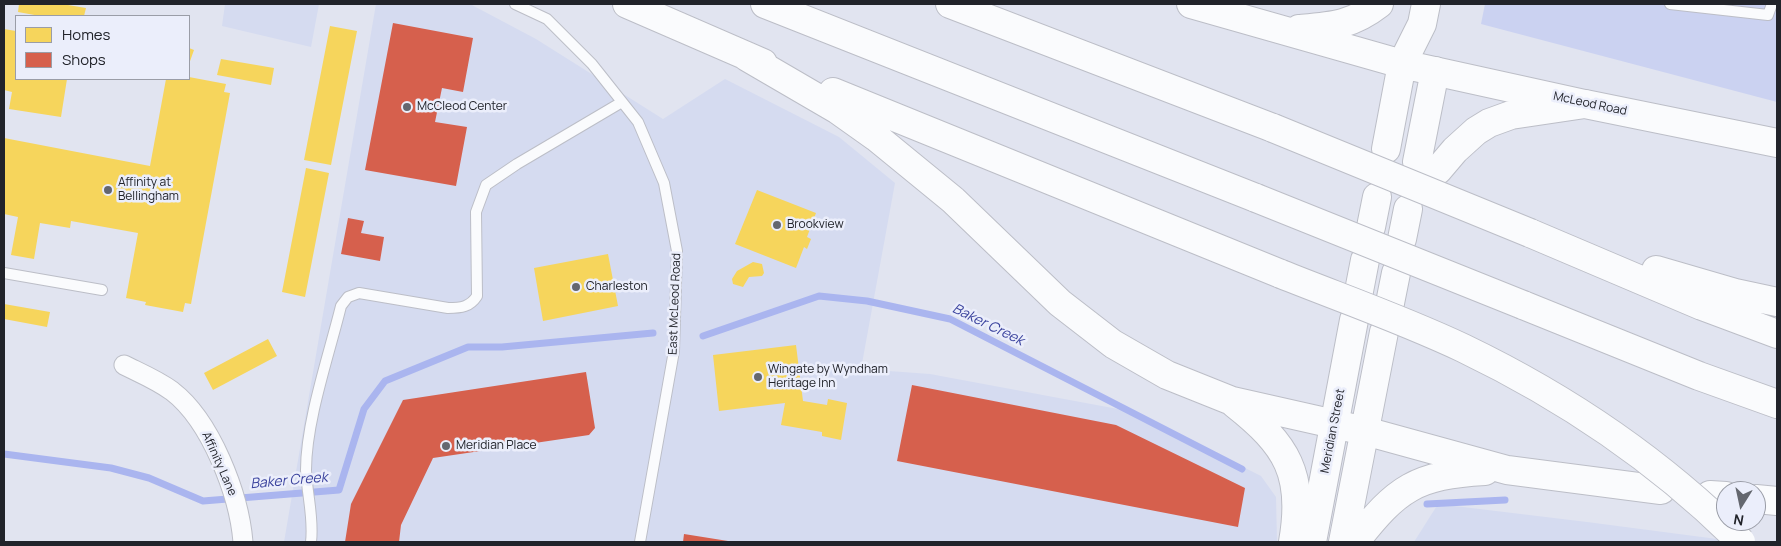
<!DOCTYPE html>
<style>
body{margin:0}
#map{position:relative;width:1781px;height:546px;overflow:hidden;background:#e1e4f0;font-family:Manrope,sans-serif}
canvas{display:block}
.frame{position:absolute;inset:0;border:5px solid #21232a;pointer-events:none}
.legend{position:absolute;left:15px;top:15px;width:175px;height:65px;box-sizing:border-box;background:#ebeefb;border:1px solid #9a9da7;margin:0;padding:6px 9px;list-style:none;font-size:15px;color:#21232a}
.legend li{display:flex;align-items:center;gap:10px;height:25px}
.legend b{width:25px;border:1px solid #9a9da7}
.north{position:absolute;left:1716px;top:481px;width:50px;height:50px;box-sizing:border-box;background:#ebeefb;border:1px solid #9a9da7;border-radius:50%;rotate:190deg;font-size:14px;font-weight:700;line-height:20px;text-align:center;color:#21232a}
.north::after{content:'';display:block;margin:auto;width:18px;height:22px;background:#64676f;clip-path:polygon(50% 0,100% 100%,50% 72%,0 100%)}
</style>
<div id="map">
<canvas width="1781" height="546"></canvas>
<div class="frame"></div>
<ul class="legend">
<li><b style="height:14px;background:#f6d55c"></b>Homes</li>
<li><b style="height:14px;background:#d6604d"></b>Shops</li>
</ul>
<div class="north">N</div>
</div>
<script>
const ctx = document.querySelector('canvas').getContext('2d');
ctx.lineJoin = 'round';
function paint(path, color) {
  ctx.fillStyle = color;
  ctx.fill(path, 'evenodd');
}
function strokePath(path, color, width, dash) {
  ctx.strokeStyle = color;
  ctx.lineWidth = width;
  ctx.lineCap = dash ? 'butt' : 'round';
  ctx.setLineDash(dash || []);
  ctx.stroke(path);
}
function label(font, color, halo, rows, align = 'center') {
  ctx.font = font + ' Manrope,sans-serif';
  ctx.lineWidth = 5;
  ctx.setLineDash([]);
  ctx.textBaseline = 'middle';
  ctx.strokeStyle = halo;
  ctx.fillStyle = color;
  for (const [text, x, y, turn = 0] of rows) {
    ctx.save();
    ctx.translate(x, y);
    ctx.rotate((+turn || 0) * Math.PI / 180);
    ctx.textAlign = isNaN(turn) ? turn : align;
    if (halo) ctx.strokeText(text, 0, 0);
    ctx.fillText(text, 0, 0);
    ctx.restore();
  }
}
paint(new Path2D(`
 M225,4H319L311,47L222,26Z
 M376,4H470L536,39L663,119L725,79L839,137L895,183L861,369L930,374L1134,412L1261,476L1276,497L1277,542H284Z
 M1438,504L1587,522L1740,542H1414Z`), '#d5dbf0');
paint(new Path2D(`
 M1485,4H1777V102L1481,24Z`), '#cbd2f1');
paint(new Path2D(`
 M19,4H62L86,8L84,16H40L18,12Z
 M330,26L357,31L331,165L304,160Z
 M4,29L16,31V79H67L61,117L9,109L12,92L4,90Z
 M189,48L194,50L189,64Z
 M221,59L274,68L271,85L217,75Z
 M189,77L226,84L224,92L230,93L191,304L185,303L183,312L145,305L146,302L126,298L138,233L71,221L70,228L40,223L34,259L11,255L18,217L4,214V138L150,166L166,79L187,80Z
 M306,168L329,173L305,297L282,292Z
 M757,190L816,213L807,237L811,239L807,249L804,247L796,268L735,244Z
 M608,254L618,306L543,321L534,268Z
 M753,262L762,264L764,273L762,276L749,277L743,287L733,284L732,279L737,271Z
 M4,304L50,312L47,327L4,319Z
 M268,339L277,356L213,390L204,373Z
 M796,345L803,401L827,405L828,399L847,403L841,440L822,436V432L781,425L785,403L719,411L713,355Z`), '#f6d55c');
paint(new Path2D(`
 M393,23L473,38L463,92L442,88L435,122L467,127L456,186L365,170Z
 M348,218L364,221L361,233L384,237L380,261L341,254Z
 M586,372L595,428L589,435L433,458L401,525L399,542H345L351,504L403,400Z
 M912,385L1116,425L1245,488L1238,527L897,461Z
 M684,534L728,541V542H683Z`), '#d6604d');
strokePath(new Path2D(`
 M703,336L819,296L867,301L950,319L1242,469
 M4,454L111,468L149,478L203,501L339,490L364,409L385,381L468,347H502L653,333
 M1427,504L1505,500`), '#aab5ef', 7);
const lane = new Path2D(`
 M515,4L547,19L592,64L638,122L664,183L677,251L674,351L640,542
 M1670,4L1768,15L1772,4
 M4,273L102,290
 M311,542C314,518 307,495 306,470C306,421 329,355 341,306L348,297L359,293L448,308C461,308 470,307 477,296L476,212L486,185L517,164L622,102`);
const street = new Path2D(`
 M124,365C140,373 157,380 172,391C211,421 239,494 243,542`);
const secondary = new Path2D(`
 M1402,64L1584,104
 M1386,149L1402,64L1422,24L1426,4
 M1371,227L1377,197
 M1359,291L1365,260
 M1312,542L1354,320`);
const highway = new Path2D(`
 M627,4L763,63
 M765,4L1256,198
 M950,4L1273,128
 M1191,4L1402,64
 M1299,29C1333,26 1352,25 1379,4
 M747,57L838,110L876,137L953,200L1060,303L1113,344L1167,375L1232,401L1365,431L1507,470L1661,490
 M833,92L1281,274
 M1417,162L1435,71
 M1438,170L1455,150L1476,131L1489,123L1511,115L1585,104L1777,143
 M1530,233L1702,306L1777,334
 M1402,239L1408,209
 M1656,270L1735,293L1777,302
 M1390,303L1396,273
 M1523,305L1699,376L1777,404
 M1235,404C1287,445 1305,474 1293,542
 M1710,495L1726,496
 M1756,499L1777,501
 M1343,542L1384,332
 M1355,542C1397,488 1416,475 1485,471`);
strokePath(lane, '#bcbec7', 12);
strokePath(street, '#bcbec7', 21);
strokePath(secondary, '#bcbec7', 30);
strokePath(highway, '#bcbec7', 30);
strokePath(lane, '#fafbfd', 10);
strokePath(street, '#fafbfd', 19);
strokePath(secondary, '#fafbfd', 28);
strokePath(highway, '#fafbfd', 28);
const highwayBridge = new Path2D(`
 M1273,128L1530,233
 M1256,198L1523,305
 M1281,274C1341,298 1404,320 1463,348C1567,398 1660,461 1741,542`);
strokePath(highwayBridge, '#bcbec7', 30, []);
strokePath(highwayBridge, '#fafbfd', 28);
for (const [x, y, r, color] of [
 [407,107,5,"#64676f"],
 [108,190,5,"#64676f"],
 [777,225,5,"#64676f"],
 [576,287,5,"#64676f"],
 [758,377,5,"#64676f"],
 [446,446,5,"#64676f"]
]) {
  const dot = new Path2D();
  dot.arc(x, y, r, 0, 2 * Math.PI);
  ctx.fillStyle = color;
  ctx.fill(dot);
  strokePath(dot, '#ebeefb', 2);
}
label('12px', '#21232a', '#ebeefb', [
 ["McLeod Road",1590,104,12],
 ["East McLeod Road",675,304,-88],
 ["Meridian Street",1333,431,-79],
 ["Affinity Lane",219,464,66]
]);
label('12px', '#21232a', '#ebeefb', [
 ["McCleod Center",417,107],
 ["Affinity at",118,183],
 ["Bellingham",118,197],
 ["Brookview",787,225],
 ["Charleston",586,287],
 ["Wingate by Wyndham",768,370],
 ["Heritage Inn",768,384],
 ["Meridian Place",456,446]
], 'left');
label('italic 14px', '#3c449e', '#ebeefb', [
 ["Baker Creek",988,325,26],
 ["Baker Creek",289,481,-5]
]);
</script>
